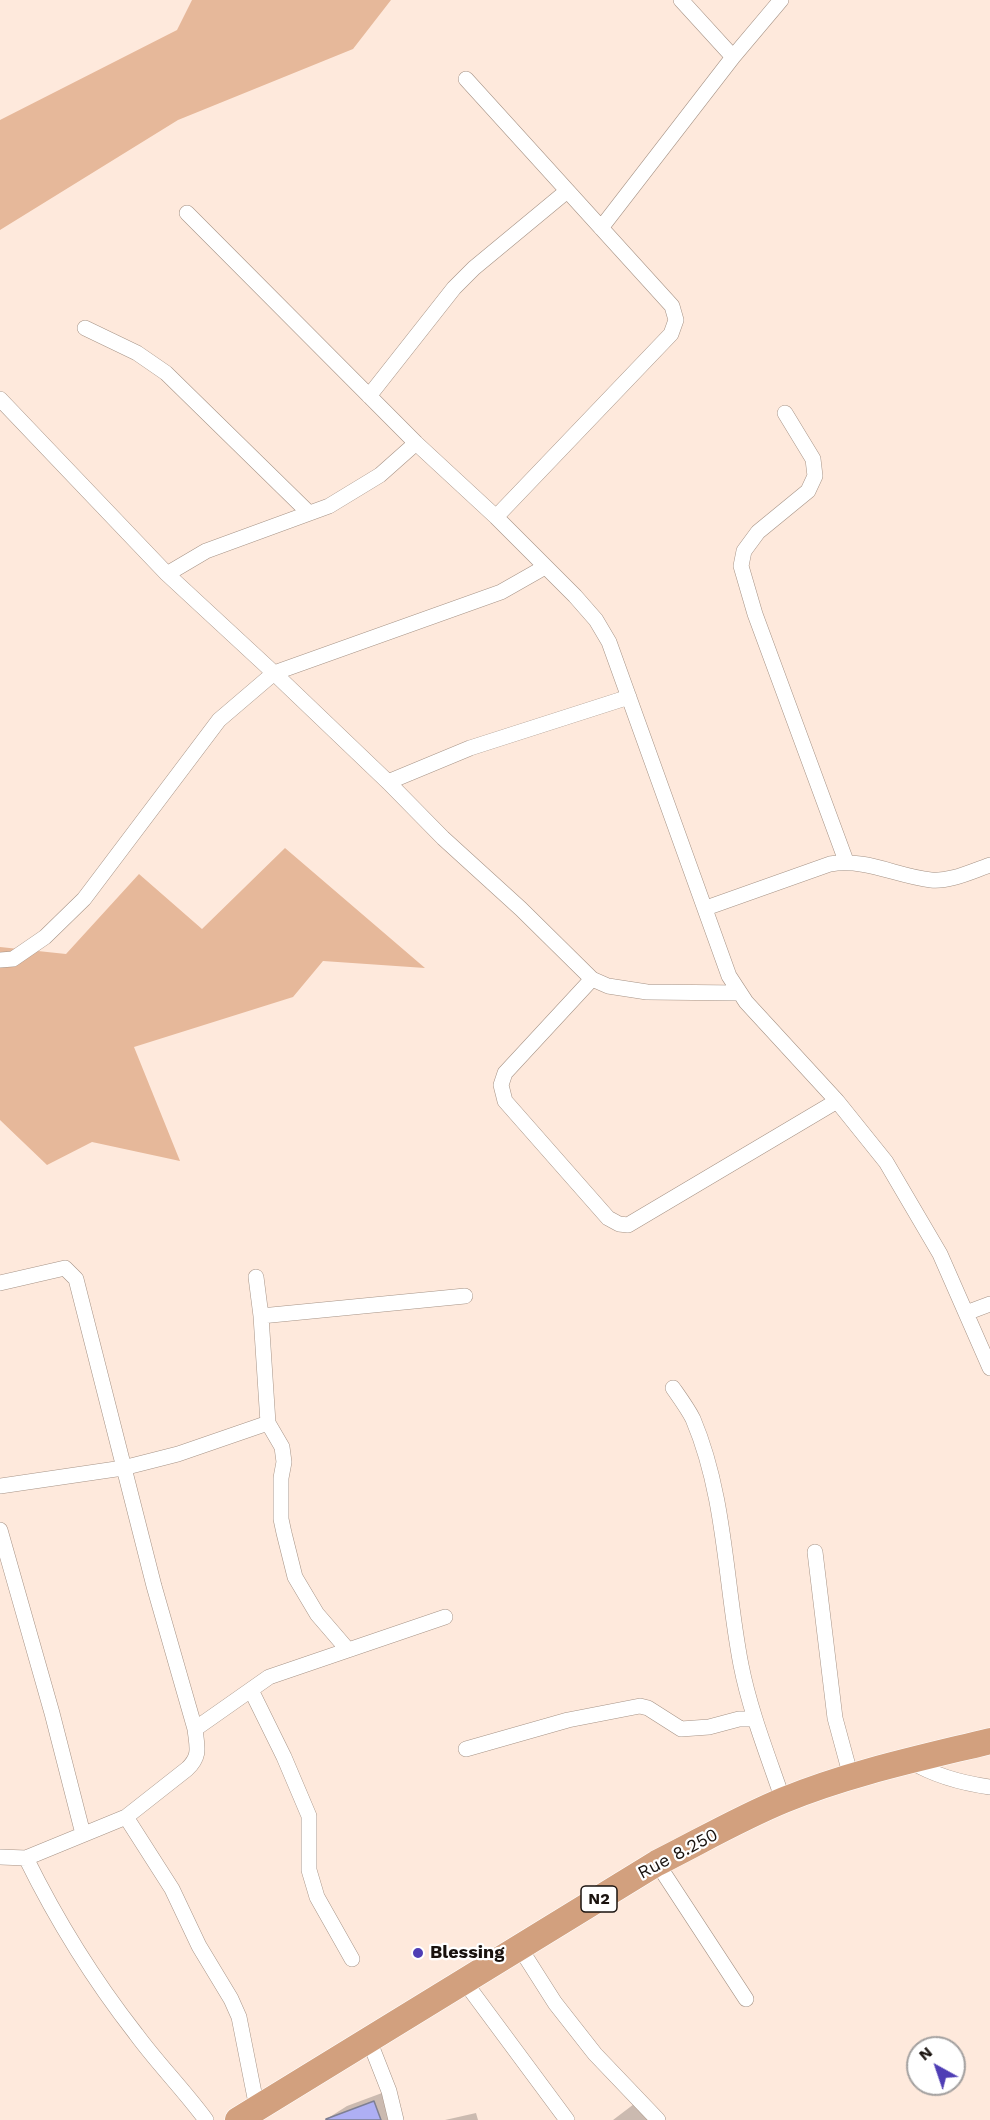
<!DOCTYPE html>
<style>
body{margin:0}
#map{position:relative;width:990px;height:2120px;overflow:hidden;background:#fee9dc;font-family:"Work Sans",sans-serif}
canvas{display:block}
.north{position:absolute;left:906px;top:2036px;width:60px;height:60px;box-sizing:border-box;background:#fff;border:2px solid #a3a09f;border-radius:50%;rotate:320deg;font-size:16px;font-weight:700;line-height:24px;text-align:center;color:#19120e}
.north::after{content:'';display:block;margin:auto;width:21px;height:27px;background:#4f3eb5;clip-path:polygon(50% 0,100% 100%,50% 72%,0 100%)}
</style>
<div id="map">
<canvas width="990" height="2120"></canvas>
<div class="north">N</div>
</div>
<script>
const ctx = document.querySelector('canvas').getContext('2d');
ctx.lineJoin = 'round';
function paint(path, color) {
  ctx.fillStyle = color;
  ctx.fill(path, 'evenodd');
}
function strokePath(path, color, width, dash) {
  ctx.strokeStyle = color;
  ctx.lineWidth = width;
  ctx.lineCap = dash ? 'butt' : 'round';
  ctx.setLineDash(dash || []);
  ctx.stroke(path);
}
function label(font, color, halo, rows, align = 'center') {
  ctx.font = font + ' "Work Sans",sans-serif';
  ctx.lineWidth = 4.5;
  ctx.setLineDash([]);
  ctx.textBaseline = 'middle';
  ctx.strokeStyle = halo;
  ctx.fillStyle = color;
  for (const [text, x, y, turn = 0] of rows) {
    ctx.save();
    ctx.translate(x, y);
    ctx.rotate((+turn || 0) * Math.PI / 180);
    ctx.textAlign = isNaN(turn) ? turn : align;
    if (halo) ctx.strokeText(text, 0, 0);
    ctx.fillText(text, 0, 0);
    ctx.restore();
  }
}
paint(new Path2D(`
 M192,0H391L353,49L178,120L0,230V120L177,30Z
 M285,848L425,968L323,961L293,997L134,1047L180,1161L92,1142L47,1165L0,1120V947L66,954L139,874L202,929Z`), '#e6b89a');
paint(new Path2D(`
 M382,2093L391,2117L388,2120H325L347,2106Z
 M638,2101L653,2120H613Z
 M476,2113L478,2120H445Z`), '#0003');
const building = new Path2D(`
 M374,2101L381,2120H326V2119Z`);
paint(building, '#aeaff4');
strokePath(building, '#7e7f93', 1.5);
const minor = new Path2D(`
 M681,0L733,57
 M466,79L672,306L676,320L671,334L496,517
 M187,213L416,443L496,517L575,596L596,620L609,642L729,976L746,1002L837,1101L886,1162L940,1254L990,1368
 M601,228L733,57L781,0
 M85,328L137,353L166,373L309,513
 M369,396L454,288L474,268L567,191
 M0,399L167,574L274,673L219,720L84,899L45,937L13,959L0,960
 M785,413L813,459L815,476L808,491L758,532L744,551L741,566L755,614L846,861
 M545,567L501,592L274,673L388,782L443,838L521,909L592,979L608,986L647,992L740,993
 M167,574L206,551L329,506L380,475L416,443
 M388,782L470,748L629,697
 M706,908L830,864C866,858 896,876 931,880C950,882 972,871 990,865
 M592,979L505,1073L501,1085L505,1101L608,1218L619,1224L628,1225L837,1101
 M256,1277L261,1316L268,1423L282,1447L284,1462L281,1478V1519L284,1533L295,1577L317,1614L348,1650
 M0,1283L65,1268L76,1279L154,1586L195,1729C197,1747 201,1756 187,1769L126,1817L26,1858
 M966,1313L990,1304
 M261,1316L465,1296
 M673,1388C680,1398 688,1409 693,1419C726,1497 725,1583 741,1665C750,1711 768,1756 783,1800
 M0,1486L123,1468L178,1454L268,1423
 M0,1530L52,1713L83,1834
 M815,1552L835,1718L851,1777
 M251,1690L284,1757L309,1816V1870L317,1897L352,1959
 M195,1729L269,1677L445,1617
 M466,1749L568,1720L640,1706L648,1708L681,1729L709,1727L739,1719H755
 M910,1761C935,1776 961,1783 990,1787
 M126,1817L172,1889L199,1946L231,1999L239,2017L257,2108
 M0,1857L26,1858C57,1921 93,1979 136,2034C158,2064 184,2090 206,2120
 M657,1863L746,1999
 M520,1948L555,2003L595,2054L658,2120
 M464,1981L567,2120
 M369,2040L389,2091L396,2120`);
const trunk = new Path2D(`
 M238,2120L657,1863C699,1842 740,1818 784,1800C850,1773 921,1758 990,1741`);
strokePath(minor, '#a69386', 16);
strokePath(trunk, '#fff', 27);
strokePath(minor, '#fff', 15);
strokePath(trunk, '#d2a07e', 26);
for (const [x, y, r, color] of [
 [418,1953,6,"#4f3eb5"]
]) {
  const dot = new Path2D();
  dot.arc(x, y, r, 0, 2 * Math.PI);
  ctx.fillStyle = color;
  ctx.fill(dot);
  strokePath(dot, '#fff', 2);
}
for (const [x, y, w] of [
 [599,1899,36]
]) {
  const box = new Path2D();
  box.roundRect(x - w / 2, y - 13, w, 26, 4.5);
  ctx.fillStyle = '#fff';
  ctx.fill(box);
  strokePath(box, '#19120e', 1.5);
}
label('bold 16px', '#19120e', null, [
 ["N2",599,1899]
]);
label('18px', '#19120e', '#fff', [
 ["Rue 8.250",678,1854,-28]
]);
label('bold 18px', '#19120e', '#fff', [
 ["Blessing",430,1953]
], 'left');
</script>
